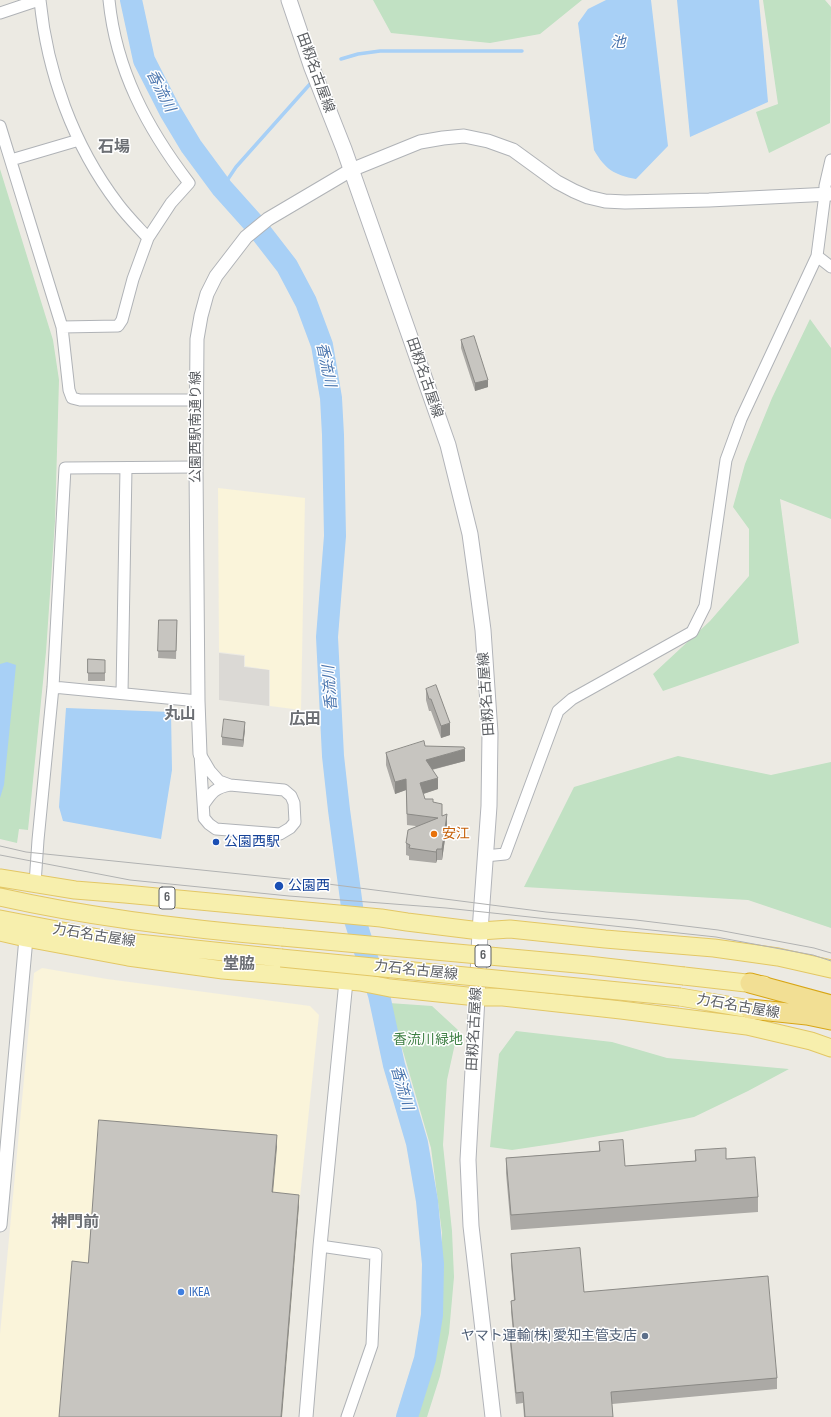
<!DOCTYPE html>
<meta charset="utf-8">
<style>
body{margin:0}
canvas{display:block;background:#eceae3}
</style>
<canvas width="831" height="1417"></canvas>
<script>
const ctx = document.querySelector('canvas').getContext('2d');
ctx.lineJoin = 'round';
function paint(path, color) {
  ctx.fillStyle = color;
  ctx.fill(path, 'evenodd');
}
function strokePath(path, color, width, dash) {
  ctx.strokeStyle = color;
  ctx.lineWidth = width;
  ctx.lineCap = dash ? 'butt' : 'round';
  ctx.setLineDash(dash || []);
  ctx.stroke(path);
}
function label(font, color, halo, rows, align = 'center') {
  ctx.font = font + ' "Sofia Sans Condensed","Noto Sans JP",sans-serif';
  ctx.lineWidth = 3;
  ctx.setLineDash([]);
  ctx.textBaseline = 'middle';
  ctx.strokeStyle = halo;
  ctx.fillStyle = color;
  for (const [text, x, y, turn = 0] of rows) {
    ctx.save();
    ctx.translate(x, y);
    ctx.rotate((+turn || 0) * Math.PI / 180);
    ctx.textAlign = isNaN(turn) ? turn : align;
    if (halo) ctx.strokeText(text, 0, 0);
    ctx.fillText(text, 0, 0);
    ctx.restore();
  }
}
paint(new Path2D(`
 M218,488L305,498L301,710L270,706V670L245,666V655L219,652Z
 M42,968L107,979L310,1006L319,1015L299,1206L282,1417H0V1334L34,973Z`), '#faf4da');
paint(new Path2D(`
 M219,653L244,656V667L269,670V706L219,700Z`), '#dbd9d5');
paint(new Path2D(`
 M373,0H582L540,34L490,43L391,33Z
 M763,0H825L831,7L830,123L769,153L756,112L778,104Z
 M0,169L53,340L59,380L55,521L46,652L28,830L19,829L17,843L0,839Z
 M810,319L831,348V519L780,499L799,643L663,691L653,674L710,621L749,576V529L733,507L745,464L772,398Z
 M678,756L771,775L831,762V928L748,900L524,887L574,787Z
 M389,1003L432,1006L458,1030L447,1080L443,1145L452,1231L454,1277L449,1333L440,1376L427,1417H414L429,1371L439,1332L442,1276V1233L431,1148Z
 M516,1031L612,1042L667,1058L789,1069L748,1091L694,1117L622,1132L559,1143L512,1150L490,1147L499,1054Z`), '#c1e1c3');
paint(new Path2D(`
 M606,0H651L668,146L636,179C614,175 605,169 594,150L578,23L588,9Z
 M677,0H759L768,102L690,137Z
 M7,662L16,665L4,785L0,798V664Z
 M66,708L171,712L172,770L161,839L63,821L59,807Z`), '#a8d0f6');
strokePath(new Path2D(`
 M341,59L358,54L380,51H522
 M222,188L236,167L310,84`), '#a8d0f6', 3.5);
strokePath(new Path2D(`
 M131,0L144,60L170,111L191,146L222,188L256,226L287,266L306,302L322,345L331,398L333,435L335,536L327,637L333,756L339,810L353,914L379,995L394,1065L417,1143L427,1201L433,1264L432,1315L425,1359L407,1417`), '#a8d0f6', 22);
const minor = new Path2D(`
 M40,0C47,72 73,145 118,204C127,216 138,227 148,238
 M0,13L39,0
 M0,126L62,327L69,390L72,398L80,400H196
 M11,160L79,140
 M817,256L831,267
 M62,327L118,326L122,320L133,279L148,238L171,203L189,183C147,128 116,70 109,0
 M53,687L198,701
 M122,693L126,468
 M200,754L210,771L219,781L230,785L284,790L291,796L294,803L295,822L290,828L280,834L216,829L209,824L204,818Z
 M204,804C212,792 215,788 230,785
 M485,856L505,854L558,711L572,699L692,632L705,606L726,460L741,419L817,256L825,194V186L831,160
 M35,884L38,840L53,687L65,468L196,467
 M320,1246L376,1254L372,1345L347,1417`);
const tertiary = new Path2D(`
 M200,754L198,701L196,467L197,339L201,316L207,294L216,276L246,237L268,219L351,170L420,142L443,138L464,136L488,141L513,150L557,182L574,191L588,197L605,201L625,202L709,200L831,194
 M0,1225L26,938
 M306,1417L320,1246L346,981`);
const secondary = new Path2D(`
 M289,0L312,68L344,149L448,445L470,534L478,592L483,630L490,733L489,806L480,931L477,997L468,1160L471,1226L493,1417`);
const primary = new Path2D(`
 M0,878L75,890L125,894L381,918L407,922L480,931L510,929L605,939L714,948L778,957L831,969
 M0,897C93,918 187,929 282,937
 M0,919L109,940L281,958
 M0,932L26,938L128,957L223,970L360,982L390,988L477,997H503L621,1010L747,1026L811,1041L831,1048
 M684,976L764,985
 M680,997L762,1011`);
const motorway = new Path2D(`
 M750,983L831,1005
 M750,1009L807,1015L831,1020`);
strokePath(minor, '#b0b3b7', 13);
strokePath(tertiary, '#b0b3b7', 15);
strokePath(secondary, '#b2b4b9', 17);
strokePath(primary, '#e3c765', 19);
strokePath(motorway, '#d8a616', 21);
strokePath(minor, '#fff', 11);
strokePath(tertiary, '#fff', 13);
strokePath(secondary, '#fff', 15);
strokePath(primary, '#f7efad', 17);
strokePath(motorway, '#f2df94', 19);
strokePath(new Path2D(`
 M0,846L26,852L289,879L546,912L636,920L718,930L814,948L831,953
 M0,855L130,880L289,896L446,908L716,937L813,955L831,961`), '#b1b2b2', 1);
const primaryBridge = new Path2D(`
 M282,937L588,965L684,976
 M281,958L680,997`);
strokePath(primaryBridge, '#e3c765', 19, []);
strokePath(primaryBridge, '#f7efad', 17);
paint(new Path2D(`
 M461,340L488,387L475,391L461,348Z
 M159,620H177L176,659L158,658Z
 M88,659L105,660V681H88Z
 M426,689L450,735L441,738L431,711H429L426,700Z
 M245,729L243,747L222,745V737Z
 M425,746L465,761L432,770L438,789L423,794L425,799L433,802L442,816L447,825L442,860H437L436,863L409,860V856L406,855V843L416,826L407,825L406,790L395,794L386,765V753Z
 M599,1142L625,1166L695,1161V1150L726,1159L758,1197V1212L511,1230L506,1173V1158L599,1151Z
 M511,1254L584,1292L777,1378V1389L612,1404L613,1417H524L523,1403L516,1404L510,1345V1333H513L511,1312V1301L514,1300L511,1265Z`), '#aba9a5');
paint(new Path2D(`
 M488,380V387L475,391V383Z
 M245,722V729L243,747V740Z
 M450,723V735L441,738V726Z
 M465,749V761L426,771V760Z
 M438,778V789L420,795V783Z
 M406,779V790L395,794V782Z
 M447,814V825L442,860V849Z
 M437,849V860L436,863V852Z
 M277,1135V1147L272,1204V1192Z
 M299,1195V1206L282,1417H281Z`), '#8b8a86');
const building = new Path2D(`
 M474,336L488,380L475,383L461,340Z
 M159,620H177L176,651H158Z
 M88,659L105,660V673H88Z
 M436,685L450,723L441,726L431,699H429L426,689Z
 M224,719L245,722L243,740L222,737Z
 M424,741L425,746L464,747L465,749L426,760L438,778L420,783L425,799H433V802L442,804V816L447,814L442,849H437L436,852L409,848L410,845L406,843L408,830L438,818L407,814L406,779L395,782L386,753Z
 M99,1120L277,1135L272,1192L299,1195L281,1417H59L72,1261L88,1263Z
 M623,1140L625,1166L696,1161L695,1150L726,1148V1159L755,1157L758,1197L511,1215L506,1158L600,1151L599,1142Z
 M580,1248L584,1292L768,1276L777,1378L611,1392L613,1417H525L523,1392L516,1393L510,1333H514L511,1301L515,1300L511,1254Z`);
paint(building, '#c7c5c0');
strokePath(building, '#8b8a86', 1);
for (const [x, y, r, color] of [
 [434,834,4,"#e8710a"],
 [216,842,4,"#1a4fb4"],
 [279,886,5,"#1a4fb4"],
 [181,1292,4,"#3f7fe0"],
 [645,1336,4,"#5c6f8a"]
]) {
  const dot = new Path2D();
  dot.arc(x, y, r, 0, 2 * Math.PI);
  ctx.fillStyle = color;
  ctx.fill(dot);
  strokePath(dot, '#fff', 1.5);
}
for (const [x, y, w] of [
 [167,898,16],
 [483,956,16]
]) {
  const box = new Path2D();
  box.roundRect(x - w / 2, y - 11, w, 22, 3);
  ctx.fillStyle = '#fff';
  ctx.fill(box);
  strokePath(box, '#5b5e62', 1);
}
label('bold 13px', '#5b5e62', null, [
 ["6",167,898],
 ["6",483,956]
]);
label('14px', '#5b5e62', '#fff', [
 ["田籾名古屋線",315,73,70],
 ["田籾名古屋線",424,378,71],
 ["公園西駅南通り線",196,427,-90],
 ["田籾名古屋線",487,694,-94],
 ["力石名古屋線",94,936,9],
 ["力石名古屋線",416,971,6],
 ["力石名古屋線",738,1007,10],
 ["田籾名古屋線",475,1029,-87]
]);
label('14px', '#c56008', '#fff', [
 ["安江",442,834]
], 'left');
label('14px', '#164399', '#fff', [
 ["公園西駅",224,842],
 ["公園西",288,886]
], 'left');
label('14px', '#3d7f43', '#fff', [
 ["香流川緑地",428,1040]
]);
label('14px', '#366cbe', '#fff', [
 ["IKEA",189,1292]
], 'left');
label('14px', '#4e5e75', '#fff', [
 ["ヤマト運輸(株) 愛知主管支店",637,1336]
], 'right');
label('italic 15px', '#4b76af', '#fff', [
 ["池",618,43],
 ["香流川",160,91,63],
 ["香流川",325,365,78],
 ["香流川",331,688,-94],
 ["香流川",401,1088,74]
]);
label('bold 16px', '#6c6f74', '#fff', [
 ["石場",114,148],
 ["丸山",180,715],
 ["広田",305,720],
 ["堂脇",239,965],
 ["神門前",75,1223]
]);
</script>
